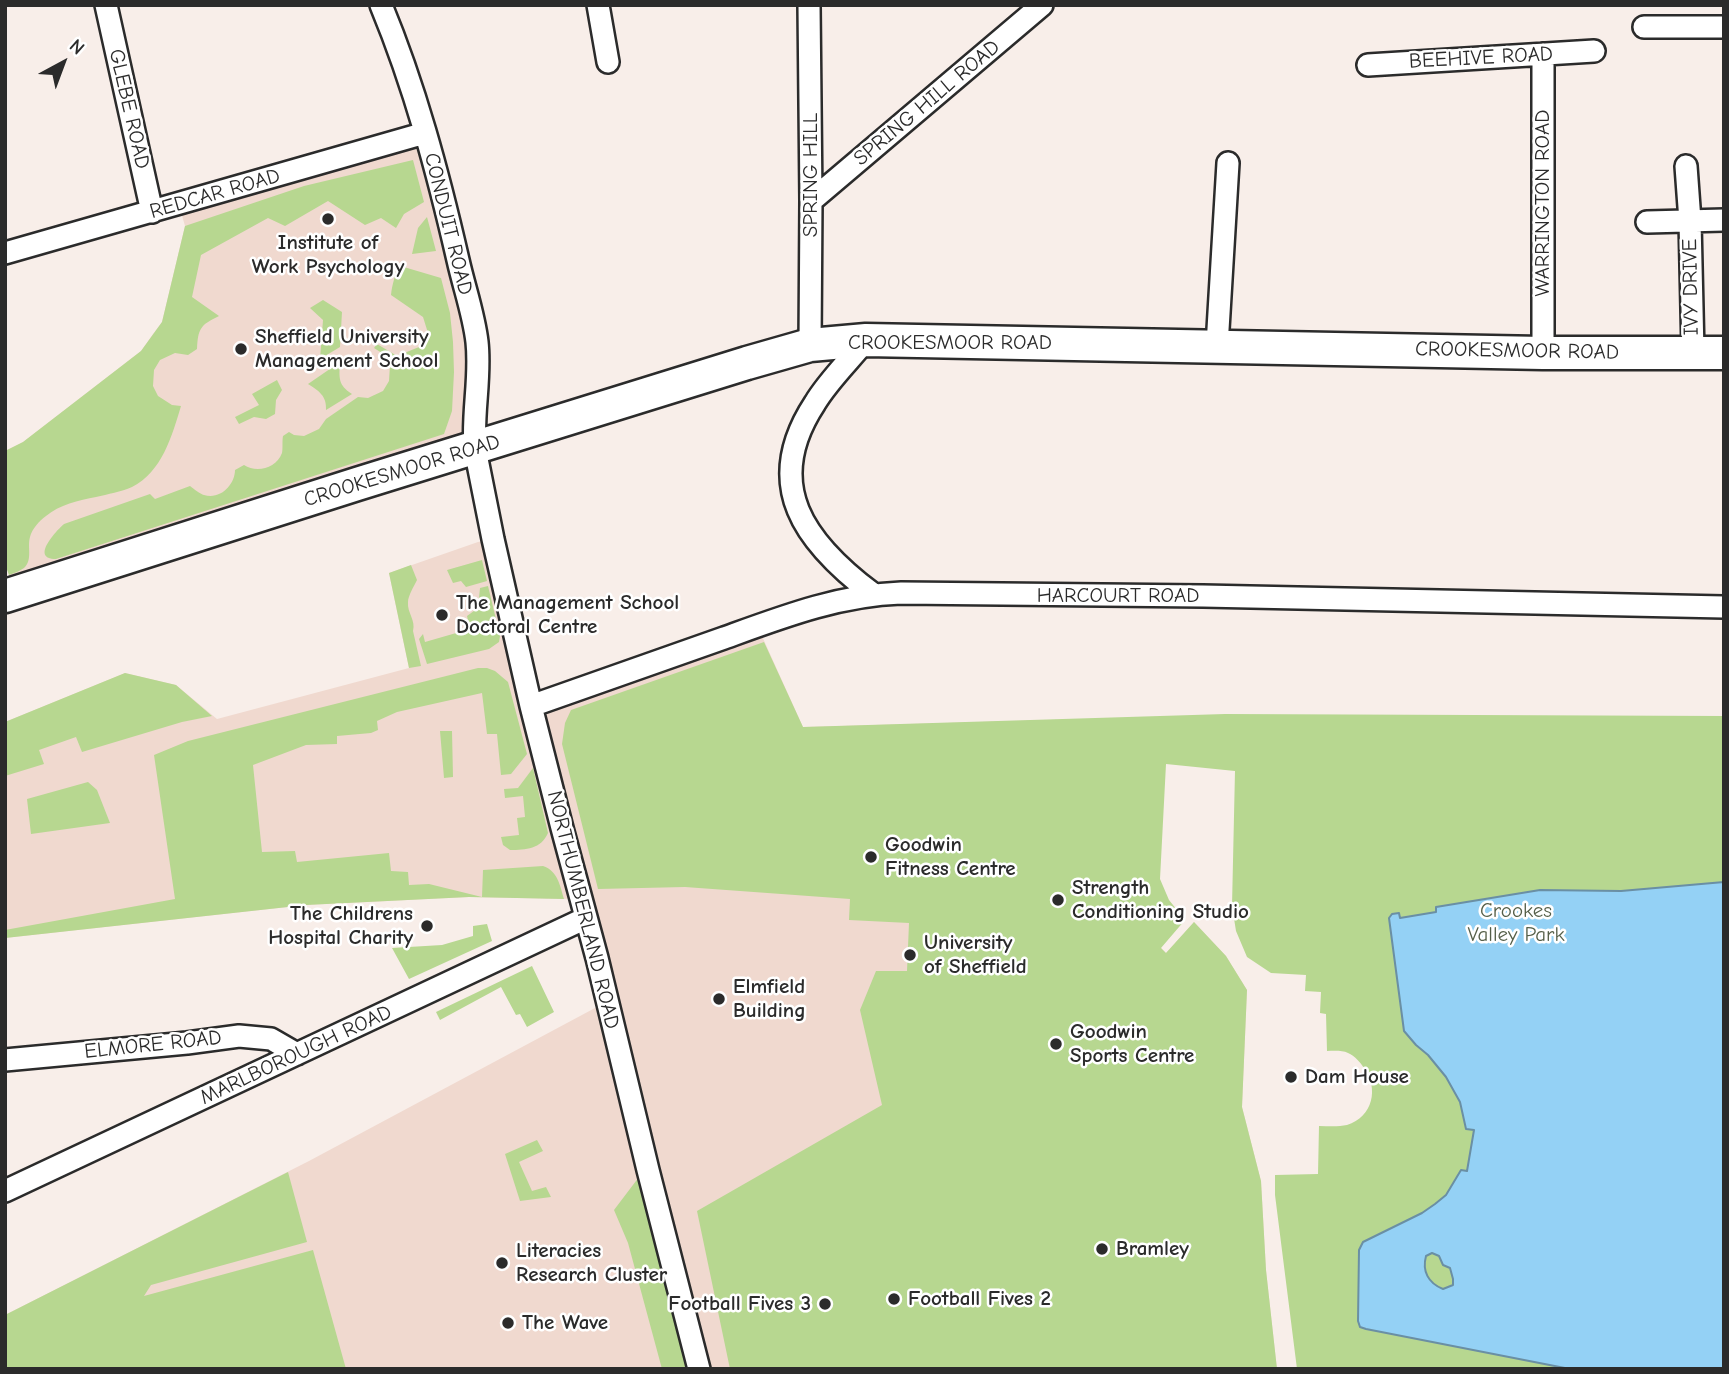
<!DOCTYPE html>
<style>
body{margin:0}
#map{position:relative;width:1729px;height:1374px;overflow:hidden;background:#f8eee9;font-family:"Comic Neue",sans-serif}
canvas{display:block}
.frame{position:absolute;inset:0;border:7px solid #2b2b2b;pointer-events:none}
.north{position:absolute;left:28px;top:28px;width:70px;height:70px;-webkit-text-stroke:5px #fff;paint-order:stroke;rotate:41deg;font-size:19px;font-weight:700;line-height:28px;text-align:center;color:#2b2b2b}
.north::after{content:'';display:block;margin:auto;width:24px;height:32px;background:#2b2b2b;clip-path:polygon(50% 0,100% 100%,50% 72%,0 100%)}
</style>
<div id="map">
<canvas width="1729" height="1374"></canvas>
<div class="frame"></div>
<div class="north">N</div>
</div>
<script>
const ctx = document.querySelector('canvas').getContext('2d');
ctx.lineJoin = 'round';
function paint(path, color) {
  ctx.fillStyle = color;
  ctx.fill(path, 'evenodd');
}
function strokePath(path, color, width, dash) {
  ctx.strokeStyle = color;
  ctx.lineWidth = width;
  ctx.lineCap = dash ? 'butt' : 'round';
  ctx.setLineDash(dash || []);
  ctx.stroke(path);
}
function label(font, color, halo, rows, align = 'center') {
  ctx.font = font + ' "Comic Neue",sans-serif';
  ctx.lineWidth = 5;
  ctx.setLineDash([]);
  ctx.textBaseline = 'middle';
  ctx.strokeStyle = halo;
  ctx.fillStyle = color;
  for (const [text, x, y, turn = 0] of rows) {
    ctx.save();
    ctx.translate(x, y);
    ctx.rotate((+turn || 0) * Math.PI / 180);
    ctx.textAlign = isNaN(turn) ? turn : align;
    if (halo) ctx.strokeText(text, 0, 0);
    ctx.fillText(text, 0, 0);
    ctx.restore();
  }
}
paint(new Path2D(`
 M425,133L477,339L474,434L16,593L5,564V451L23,442L141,351L153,334L162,322L185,226L179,205Z
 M493,539L532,706L757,625L803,727L1085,719L1160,947L1166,953L1194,922L1226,956L1247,990L1242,1107L1261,1181L1266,1270L1277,1369H5V1315L309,1161L595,1008L608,1003L580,897L564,899L469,897L306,905L5,938V722L125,673L176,685L217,719L409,668L389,573L478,542Z`), '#f0d9cf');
paint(new Path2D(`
 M413,160L424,202L404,214L396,228L381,218L365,225L328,201L285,226L268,218L201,255L192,297L219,316C200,325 198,329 197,349L188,355L175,353L160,360L154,370L153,386L158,396L172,405L181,406C172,436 162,472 132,487C121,492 108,494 96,497C79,500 59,505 46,516C39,521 32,529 30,537C27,547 33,560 24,568C20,571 14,573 9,575L5,564V451L23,442L141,351L162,322L185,226L304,186Z
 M427,217L436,251L412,254L418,228Z
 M397,265L441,278L450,313L453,342L454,372L452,411L444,434L56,559C30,559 56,531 64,524L150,494L155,499L190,486C194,489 200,494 204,495C221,500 235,484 235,470L244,465C256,473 276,469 282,453C283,449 282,441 283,436L289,432L294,435L304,436L319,429L326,419L358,397L368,398L383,391L389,381L390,365L385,355L374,348L377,344L397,356L419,347L428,333L423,317L391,295C392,284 396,275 397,265Z
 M323,300L342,312L340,347L320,359L323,320L310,308Z
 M340,362C339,378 338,385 352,394L326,410C327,396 319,391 308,384Z
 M277,380L282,390L276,400L275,414L266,419L254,417L239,424L235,417L259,405L252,394Z
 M482,560L487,581L466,587L461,581L453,583L447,570Z
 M411,565L417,580C414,586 408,596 408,602C407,613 416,620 413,631L421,666L409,668L389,573Z
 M488,586L500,636L499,642L489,649L427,664L419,639L423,634L425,642L470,629L467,616L478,608L480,588Z
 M764,642L803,727L1225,714L1724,716V1369H1297L1275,1195V1175L1318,1174L1319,1126C1328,1126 1338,1127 1347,1125C1373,1117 1379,1088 1364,1068C1360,1062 1355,1056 1348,1053C1342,1050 1333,1051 1327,1051L1326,1014L1320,1013L1321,992L1305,991L1306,975L1271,973L1247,957L1236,931L1232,906L1235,771L1166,764L1160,879L1169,900L1185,920L1161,948L1166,953L1194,922L1226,956L1247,990L1242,1107L1261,1181L1266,1270L1277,1369H730L697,1211L882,1105L860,1010L876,971H907L909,923L849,920L850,899L685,887L598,889L562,744L565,723L571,710Z
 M478,668H487L495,671L508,682L527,754L511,774L501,775L497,734H487L482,693L397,712L377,721L378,730L371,733L337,736V744L306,745L253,765L262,852L295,851L297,862L389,853L391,871L408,872L409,885L429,884L482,897L483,870L543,866C558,871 560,886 564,899L469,897L306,905L5,938V930L175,899L154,755L188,741Z
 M125,673L176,685L212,716L182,722L82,752L76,737L39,750L44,764L5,776V722Z
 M452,731L453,777L444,778L440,731Z
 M533,768L548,833C541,849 526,850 510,850L503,845L501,837L519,835L517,818L525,817L523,796L505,798L504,789L518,788Z
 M88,782L97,790L110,823L31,834L27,799Z
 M487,924L492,941L409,979L392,948L442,945L473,936V926Z
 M532,966L554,1012L527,1027L520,1014L516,1015L501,987L440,1020L436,1012Z
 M537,1140L543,1151L519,1162L532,1191L546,1187L551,1197L520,1201L505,1154Z
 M288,1172L307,1242L151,1285L144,1296L313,1250L346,1369H5V1315Z
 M639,1177L688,1369H662L628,1243L614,1210Z`), '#b7d790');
const water = new Path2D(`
 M1724,882V1369H1570L1366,1329L1360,1327L1358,1321L1359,1250L1363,1242L1422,1213L1435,1204L1446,1195L1461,1170L1467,1171L1474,1130L1466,1129L1460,1102L1446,1077L1428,1055L1416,1045L1404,1031L1389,918L1392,914L1399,913L1400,918L1436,912V907L1540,890L1621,891ZM1432,1253L1439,1256L1443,1265L1450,1268L1453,1279V1285L1443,1289C1428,1283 1422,1271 1426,1256Z`);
paint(water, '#94d1f5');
strokePath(water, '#6a8fa4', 2);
const street = new Path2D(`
 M106,5L152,212
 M381,5C415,87 438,173 458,260C464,287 474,315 477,342C481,378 472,413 475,449L493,539L531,706L562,828L597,958L648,1170L699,1369
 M598,5L608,62
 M809,5L811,201L810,345
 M1644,27H1724
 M1543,54V353
 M1368,65L1594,51
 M1686,166L1690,221L1693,353
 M811,201L1042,5
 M1647,222L1724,220
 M5,253L425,133
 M866,340C850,360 828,381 815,403C761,485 805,543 873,594
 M1217,346L1228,163
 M531,706C596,683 660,660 724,638C782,617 839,595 901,593L1203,596L1724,607
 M5,1060L187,1043L239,1036L271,1039L297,1054
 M5,1191L586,918`);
const secondary = new Path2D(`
 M5,596L357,484L747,363L810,345L866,340L1543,353H1724`);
strokePath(street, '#2b2b2b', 26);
strokePath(secondary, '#2b2b2b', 37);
strokePath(street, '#fff', 21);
strokePath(secondary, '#fff', 32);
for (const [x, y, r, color] of [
 [328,219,7,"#2b2b2b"],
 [241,349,7,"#2b2b2b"],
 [442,615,7,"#2b2b2b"],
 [871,857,7,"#2b2b2b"],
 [1058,900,7,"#2b2b2b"],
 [427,926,7,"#2b2b2b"],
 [910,955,7,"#2b2b2b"],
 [719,999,7,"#2b2b2b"],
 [1056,1044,7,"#2b2b2b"],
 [1291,1077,7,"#2b2b2b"],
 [1102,1249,7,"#2b2b2b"],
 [502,1263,7,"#2b2b2b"],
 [894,1299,7,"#2b2b2b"],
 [825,1304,7,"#2b2b2b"],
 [508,1323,7,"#2b2b2b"]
]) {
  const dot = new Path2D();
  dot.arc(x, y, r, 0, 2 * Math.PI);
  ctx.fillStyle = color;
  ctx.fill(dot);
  strokePath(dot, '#fff', 2.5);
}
label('21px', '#2b2b2b', '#fff', [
 ["BEEHIVE ROAD",1481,58,-3],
 ["SPRING HILL ROAD",927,103,-40],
 ["GLEBE ROAD",129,109,77],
 ["SPRING HILL",811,175,-90],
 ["REDCAR ROAD",215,194,-16],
 ["WARRINGTON ROAD",1543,203,-90],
 ["CONDUIT ROAD",448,224,76],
 ["IVY DRIVE",1691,287,-91],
 ["CROOKESMOOR ROAD",950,343],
 ["CROOKESMOOR ROAD",1517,351,1],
 ["CROOKESMOOR ROAD",402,471,-17],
 ["HARCOURT ROAD",1118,596],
 ["NORTHUMBERLAND ROAD",583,910,76],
 ["ELMORE ROAD",153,1045,-6],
 ["MARLBOROUGH ROAD",296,1055,-25]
]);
label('bold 21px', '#2b2b2b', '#fff', [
 ["Institute of",328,243,"center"],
 ["Work Psychology",328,267,"center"],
 ["Sheffield University",255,337],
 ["Management School",255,361],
 ["The Management School",456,603],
 ["Doctoral Centre",456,627],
 ["Goodwin",885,845],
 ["Fitness Centre",885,869],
 ["Strength",1072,888],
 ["Conditioning Studio",1072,912],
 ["The Childrens",413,914,"right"],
 ["Hospital Charity",413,938,"right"],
 ["University",924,943],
 ["of Sheffield",924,967],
 ["Elmfield",733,987],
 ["Building",733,1011],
 ["Goodwin",1070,1032],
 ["Sports Centre",1070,1056],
 ["Dam House",1305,1077],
 ["Bramley",1116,1249],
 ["Literacies",516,1251],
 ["Research Cluster",516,1275],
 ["Football Fives 2",908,1299],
 ["Football Fives 3",811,1304,"right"],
 ["The Wave",522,1323]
], 'left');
label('21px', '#555f49', '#fff', [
 ["Crookes",1516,911],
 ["Valley Park",1516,935]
]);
</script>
